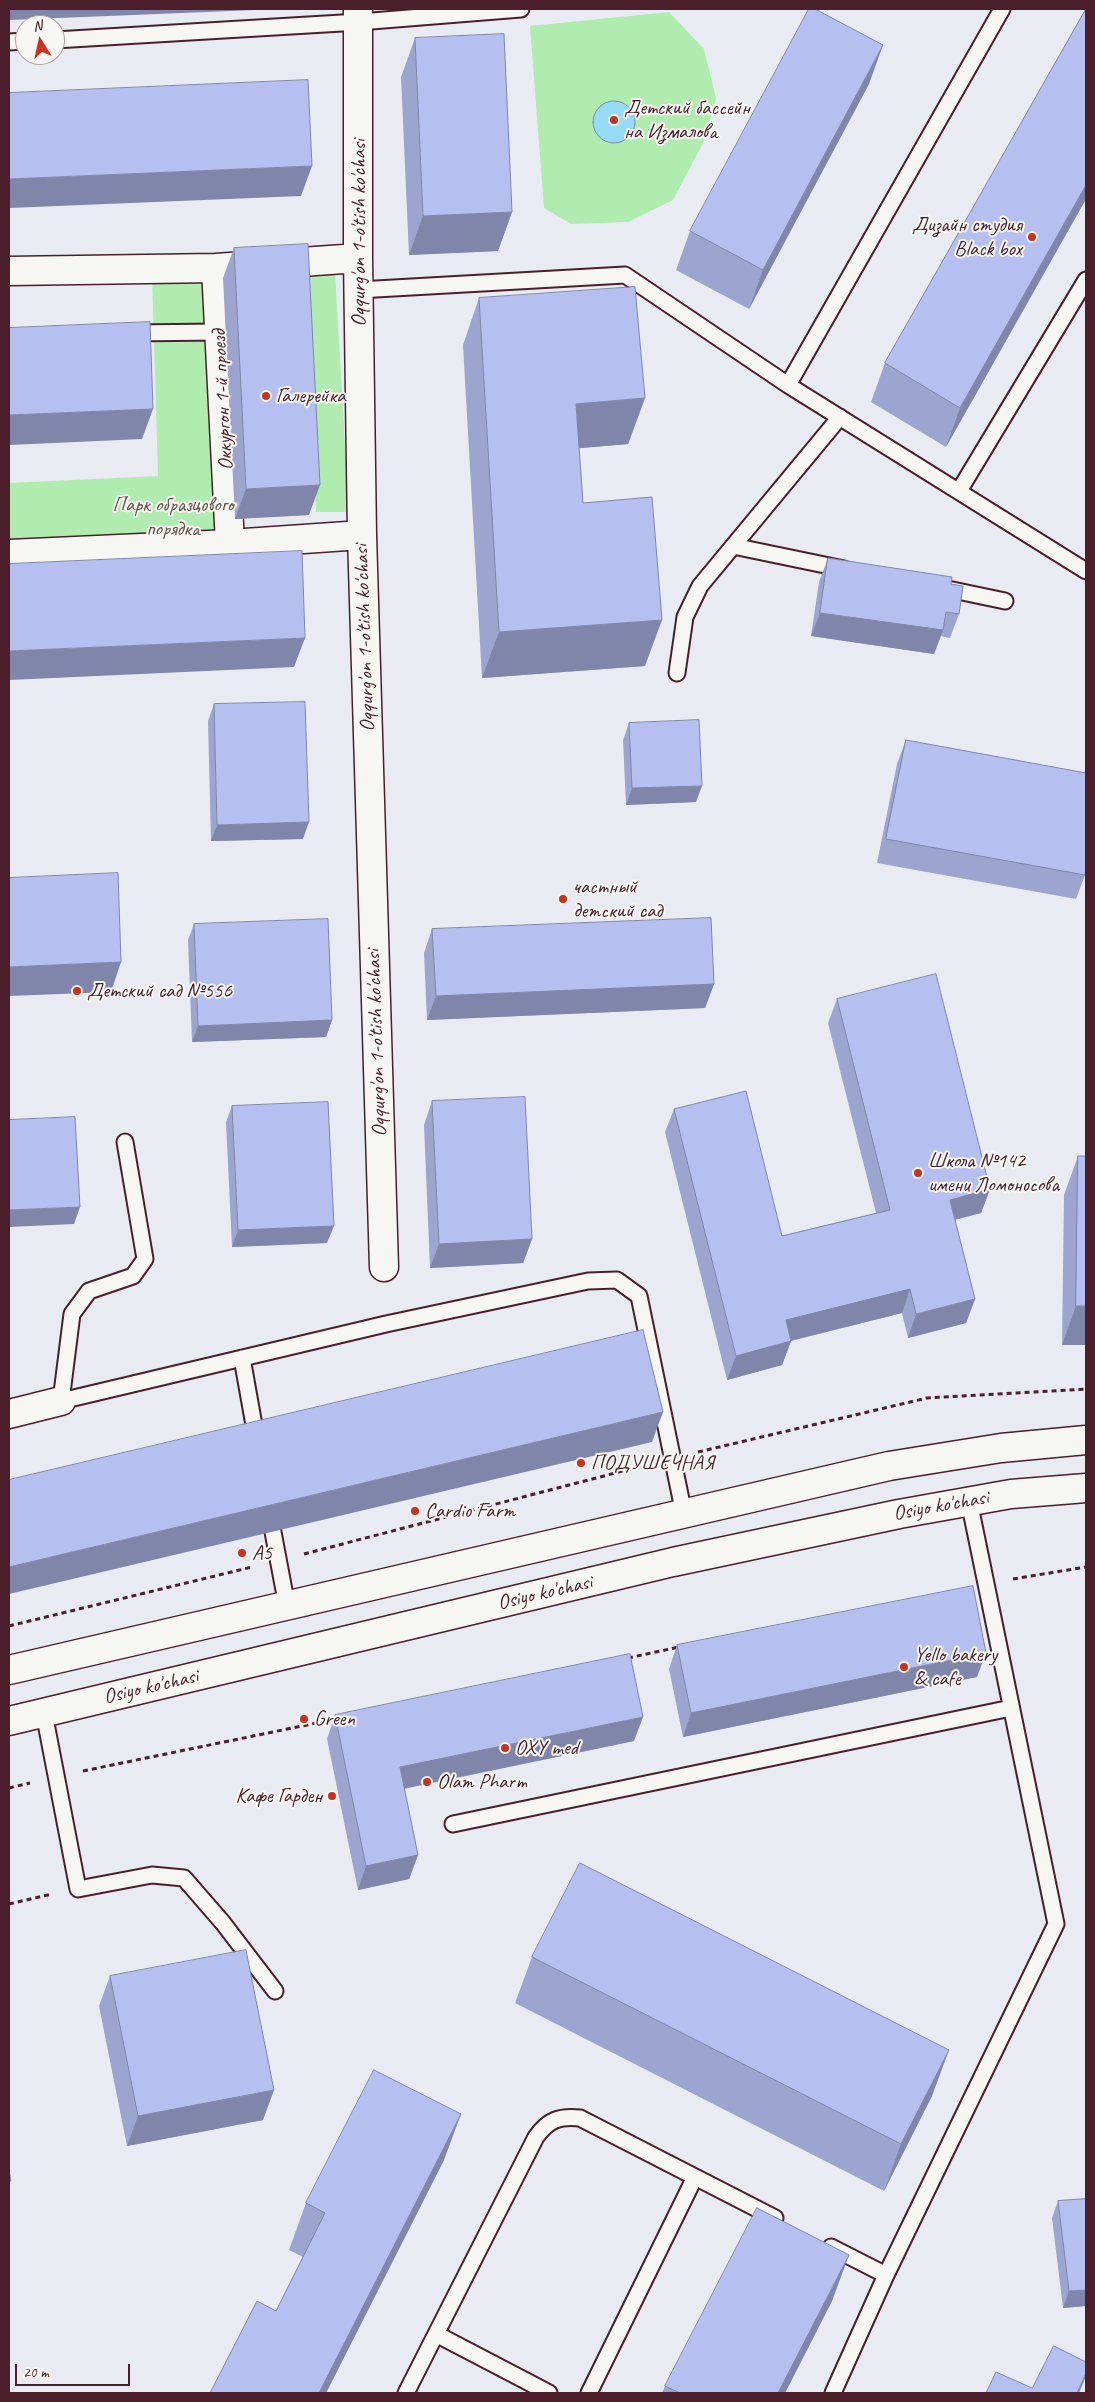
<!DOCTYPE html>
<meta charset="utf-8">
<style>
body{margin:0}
#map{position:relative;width:1095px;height:2402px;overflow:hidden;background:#e9ebf2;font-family:Caveat,sans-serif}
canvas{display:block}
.frame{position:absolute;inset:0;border:10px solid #4a1f2b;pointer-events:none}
.north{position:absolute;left:15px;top:15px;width:50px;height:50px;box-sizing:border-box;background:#f6f6f2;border:1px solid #b1a0a2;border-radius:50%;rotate:350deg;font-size:14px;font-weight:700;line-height:20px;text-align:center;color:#4a1f2b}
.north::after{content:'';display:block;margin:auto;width:18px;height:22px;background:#c8321e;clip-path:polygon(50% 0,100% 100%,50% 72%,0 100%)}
.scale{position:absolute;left:15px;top:2364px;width:115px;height:22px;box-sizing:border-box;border:2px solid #4a1f2b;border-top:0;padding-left:6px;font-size:15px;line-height:18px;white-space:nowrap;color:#4a1f2b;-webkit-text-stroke:4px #f6f6f2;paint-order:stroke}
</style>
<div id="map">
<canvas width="1095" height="2402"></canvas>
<div class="frame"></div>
<div class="north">N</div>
<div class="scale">20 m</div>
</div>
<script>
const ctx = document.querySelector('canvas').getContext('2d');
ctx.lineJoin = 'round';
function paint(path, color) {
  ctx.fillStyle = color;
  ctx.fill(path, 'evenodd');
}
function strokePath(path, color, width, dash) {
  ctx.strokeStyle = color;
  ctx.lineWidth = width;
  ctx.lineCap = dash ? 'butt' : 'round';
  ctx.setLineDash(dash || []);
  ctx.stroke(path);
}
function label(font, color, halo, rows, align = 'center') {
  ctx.font = font + ' Caveat,sans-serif';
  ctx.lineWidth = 4;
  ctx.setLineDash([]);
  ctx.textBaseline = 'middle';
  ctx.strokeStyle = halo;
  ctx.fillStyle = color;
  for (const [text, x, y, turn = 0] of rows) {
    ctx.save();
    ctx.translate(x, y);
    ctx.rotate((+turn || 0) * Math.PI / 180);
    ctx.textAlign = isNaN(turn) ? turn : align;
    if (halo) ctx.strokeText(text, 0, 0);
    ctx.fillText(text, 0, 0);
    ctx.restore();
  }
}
paint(new Path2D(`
 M669,12L704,49L716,98L704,141L673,200L628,222L571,224L544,208L530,26Z
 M208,273L221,561L9,571V483L158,476L152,275Z
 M335,273L349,512H316L304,276Z`), '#b0ebaf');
const water = new Path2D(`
 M593 122a21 21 0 1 1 42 0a21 21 0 1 1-42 0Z`);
paint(water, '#95dbf6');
strokePath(water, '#7790a5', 1);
const service = new Path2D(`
 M55,40L359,22L521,9
 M9,42L25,41
 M358,290L625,275L788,385L1086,571
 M130,333L219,332
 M788,385L1002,9
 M959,491L1086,280
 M733,546L844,569
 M943,588L1005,601
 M677,673L685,617L700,586L840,417
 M125,1142L145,1259L133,1276L89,1291L72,1314L61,1401L386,1324L588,1281L617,1280L639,1296L684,1514
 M242,1358L257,1442
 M273,1532L287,1606
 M44,1713L78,1889L152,1875L184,1878L223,1923L275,1991
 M453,1824L1011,1708
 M831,2247L886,2275L833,2393
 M886,2275L1056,1924L969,1501
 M436,2334L549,2393
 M406,2393L536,2137C548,2120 559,2116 580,2118L775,2218
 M589,2393L695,2177`);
const minor = new Path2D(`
 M358,9V258L362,535L384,1267
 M358,258L216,268L230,544L362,535
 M9,271L216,268
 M9,554L230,544
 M9,1414L61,1401`);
const secondary = new Path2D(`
 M9,1670L889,1466L1001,1448L1086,1440
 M9,1721L673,1562L899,1514L1011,1494L1086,1488`);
strokePath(service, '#4a1f2b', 19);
strokePath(minor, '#4a1f2b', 31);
strokePath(secondary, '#4a1f2b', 31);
strokePath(new Path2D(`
 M698,1452L927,1398L1086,1389
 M304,1554L646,1465
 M1013,1579L1086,1567
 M9,1626L252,1567
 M628,1658L679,1647
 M83,1771L336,1719
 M9,1788L30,1783
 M9,1904L52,1894`), '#4a1f2b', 3, [5, 4]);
strokePath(service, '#f6f6f2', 15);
strokePath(minor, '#f6f6f2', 28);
strokePath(secondary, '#f6f6f2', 28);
paint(new Path2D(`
 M1086,9V199L946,447L871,402L885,363Z
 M415,38L512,212L498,251L409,255L401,77Z
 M869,84L749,309L676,270L690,231Z
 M234,248L309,515L235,519L223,278Z
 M479,298L645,398L628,444L579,448L583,503L645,666L482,678L463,345Z
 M828,558L951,584L959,614L950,638L941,636L934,654L811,636L819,582Z
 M214,704L303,839L211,841L208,721Z
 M629,723L696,802L626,805L623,740Z
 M906,740L1085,875L1076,899L877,863L897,764Z
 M194,924L332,1020L326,1037L192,1042L188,940Z
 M432,929L714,984L705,1008L427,1020L424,953Z
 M837,999L990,1189L981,1213L955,1220L975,1299L966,1323L908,1338L902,1313L791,1341L782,1365L727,1380L665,1132L674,1109L782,1236L876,1213L828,1023Z
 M432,1101L532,1239L523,1263L430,1268L424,1125Z
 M232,1106L327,1243L232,1247L226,1122Z
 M1078,1156H1086V1345H1062L1064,1195Z
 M677,1645L977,1677L683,1737L669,1669Z
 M335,1715L634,1741L404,1789L418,1855L409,1879L358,1890L327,1739Z
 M532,1957L932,2096L884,2191L515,2003Z
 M110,1976L263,2120L127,2146L99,2006Z
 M444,2160L326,2393H210L276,2311L303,2257L289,2250L306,2203Z
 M1086,2199V2306L1063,2308L1052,2218L1058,2201Z
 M832,2301L785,2393H662L665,2386Z`), '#9ca5cf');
paint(new Path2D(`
 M9,9H280L9,20Z
 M883,45L869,84L749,309L763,270Z
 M312,166L301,196L9,208V179Z
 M1086,185V199L946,447L960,408Z
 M512,212L498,251L409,255L423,216Z
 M645,398L628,444L559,450L576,404Z
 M153,409L142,439L9,445V415Z
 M320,485L309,515L235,519L246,489Z
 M820,613L943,630L934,654L811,636Z
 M662,620L645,666L482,678L499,632Z
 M305,638L294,667L9,680V651Z
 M702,786L696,802L626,805L632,788Z
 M309,822L303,839L211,841L217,825Z
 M121,962L111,992L9,996V967Z
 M714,984L705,1008L427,1020L436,996Z
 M332,1020L326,1037L192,1042L198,1026Z
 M990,1189L981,1213L941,1223L950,1200Z
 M80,1207L74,1224L9,1227V1210Z
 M334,1226L327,1243L232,1247L238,1230Z
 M532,1239L523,1263L430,1268L439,1244Z
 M910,1289L902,1313L777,1344L786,1320Z
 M975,1299L966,1323L908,1338L916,1314Z
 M1076,1306H1086V1345H1062Z
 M791,1341L782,1365L727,1380L736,1356Z
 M663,1412L652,1442L9,1594V1567Z
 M986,1653L977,1677L683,1737L691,1713Z
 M643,1717L634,1741L391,1791L400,1767Z
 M418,1855L409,1879L358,1890L366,1866Z
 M949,2050L932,2096L884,2191L901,2144Z
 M274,2090L263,2120L127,2146L138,2116Z
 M461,2114L444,2160L326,2393H319Z
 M849,2255L832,2301L785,2393H778Z
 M1086,2290V2306L1063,2308L1069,2291Z
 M1086,2373V2376L1079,2393H1077Z`), '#7f86a9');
const building = new Path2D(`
 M809,9H815L883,45L763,270L690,231Z
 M1086,9V185L960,408L885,363Z
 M504,34L512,212L423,216L415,38Z
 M308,80L312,166L9,179V93Z
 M308,244L320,485L246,489L234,248Z
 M635,287L645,398L576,404L583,503L652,497L662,620L499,632L479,298Z
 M150,322L153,409L9,415V328Z
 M302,551L305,638L9,651V564Z
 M828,558L952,577L951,584L963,586L959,614L946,612L943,630L820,613Z
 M305,702L309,822L217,825L214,704Z
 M699,720L702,786L632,788L629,723Z
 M906,740L1086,773V866L1085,875L886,839Z
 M118,873L121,962L9,967V878Z
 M711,918L714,984L436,996L432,929Z
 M328,919L332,1020L198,1026L194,924Z
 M936,974L990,1189L950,1200L975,1299L916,1314L910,1289L786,1320L791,1341L736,1356L674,1109L746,1091L782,1236L890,1210L837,999Z
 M525,1097L532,1239L439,1244L432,1101Z
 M328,1102L334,1226L238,1230L232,1106Z
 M75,1117L80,1207L9,1210V1120Z
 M1078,1156H1086V1306H1076Z
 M643,1330L663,1412L9,1567V1480Z
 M973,1586L986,1653L691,1713L677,1645Z
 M630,1654L643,1717L400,1767L418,1855L366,1866L335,1715Z
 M580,1863L949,2050L901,2144L532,1957Z
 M246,1950L274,2090L138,2116L110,1976Z
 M374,2070L461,2114L319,2393H210L257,2301L276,2311L325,2213L306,2203Z
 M9,2170L11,2181H9Z
 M1086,2199V2290L1069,2291L1058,2201Z
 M757,2208L849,2255L778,2393H680L665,2386Z
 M1054,2346L1086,2362V2373L1077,2393H986L996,2372L1032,2388Z`);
paint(building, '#b5c0f1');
strokePath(building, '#7f86a9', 1);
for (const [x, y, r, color] of [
 [614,120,5,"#c8321e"],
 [1032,237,5,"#c8321e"],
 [266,396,5,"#c8321e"],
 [563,899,5,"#c8321e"],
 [77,991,5,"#c8321e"],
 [918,1173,5,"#c8321e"],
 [581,1463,5,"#c8321e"],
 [415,1511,5,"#c8321e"],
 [242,1553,5,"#c8321e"],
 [904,1667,5,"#c8321e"],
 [304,1719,5,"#c8321e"],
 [505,1748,5,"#c8321e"],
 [427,1782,5,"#c8321e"],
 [332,1796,5,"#c8321e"]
]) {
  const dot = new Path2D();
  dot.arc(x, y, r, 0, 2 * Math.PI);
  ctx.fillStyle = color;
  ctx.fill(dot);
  strokePath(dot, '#f6f6f2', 2);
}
label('21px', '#4a1f2b', '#f6f6f2', [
 ["Детский бассейн",624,108],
 ["на Измалова",624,132],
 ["Дизайн студия",1022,225,"right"],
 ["Black box",1022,249,"right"],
 ["Галерейка",276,396],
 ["частный",573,887],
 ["детский сад",573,911],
 ["Детский сад №556",87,991],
 ["Школа №142",928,1161],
 ["имени Ломоносова",928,1185],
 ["ПОДУШЕЧНАЯ",591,1463],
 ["Cardio Farm",425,1511],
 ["A5",252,1553],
 ["Yello bakery",914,1655],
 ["& cafe",914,1679],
 ["Green",314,1719],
 ["OXY med",515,1748],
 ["Olam Pharm",437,1782],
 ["Кафе Гарден",322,1796,"right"]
], 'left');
label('21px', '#4a1f2b', '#f6f6f2', [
 ["Oqqurg'on 1-o'tish ko'chasi",359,233,-90],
 ["Оккургон 1-й проезд",223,400,-93],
 ["Oqqurg'on 1-o'tish ko'chasi",365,638,-92],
 ["Oqqurg'on 1-o'tish ko'chasi",377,1043,-92],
 ["Osiyo ko'chasi",941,1506,-10],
 ["Osiyo ko'chasi",545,1593,-13],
 ["Osiyo ko'chasi",151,1687,-13]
]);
label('21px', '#64524c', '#f6f6f2', [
 ["Парк образцового",173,505],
 ["порядка",173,529]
]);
</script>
